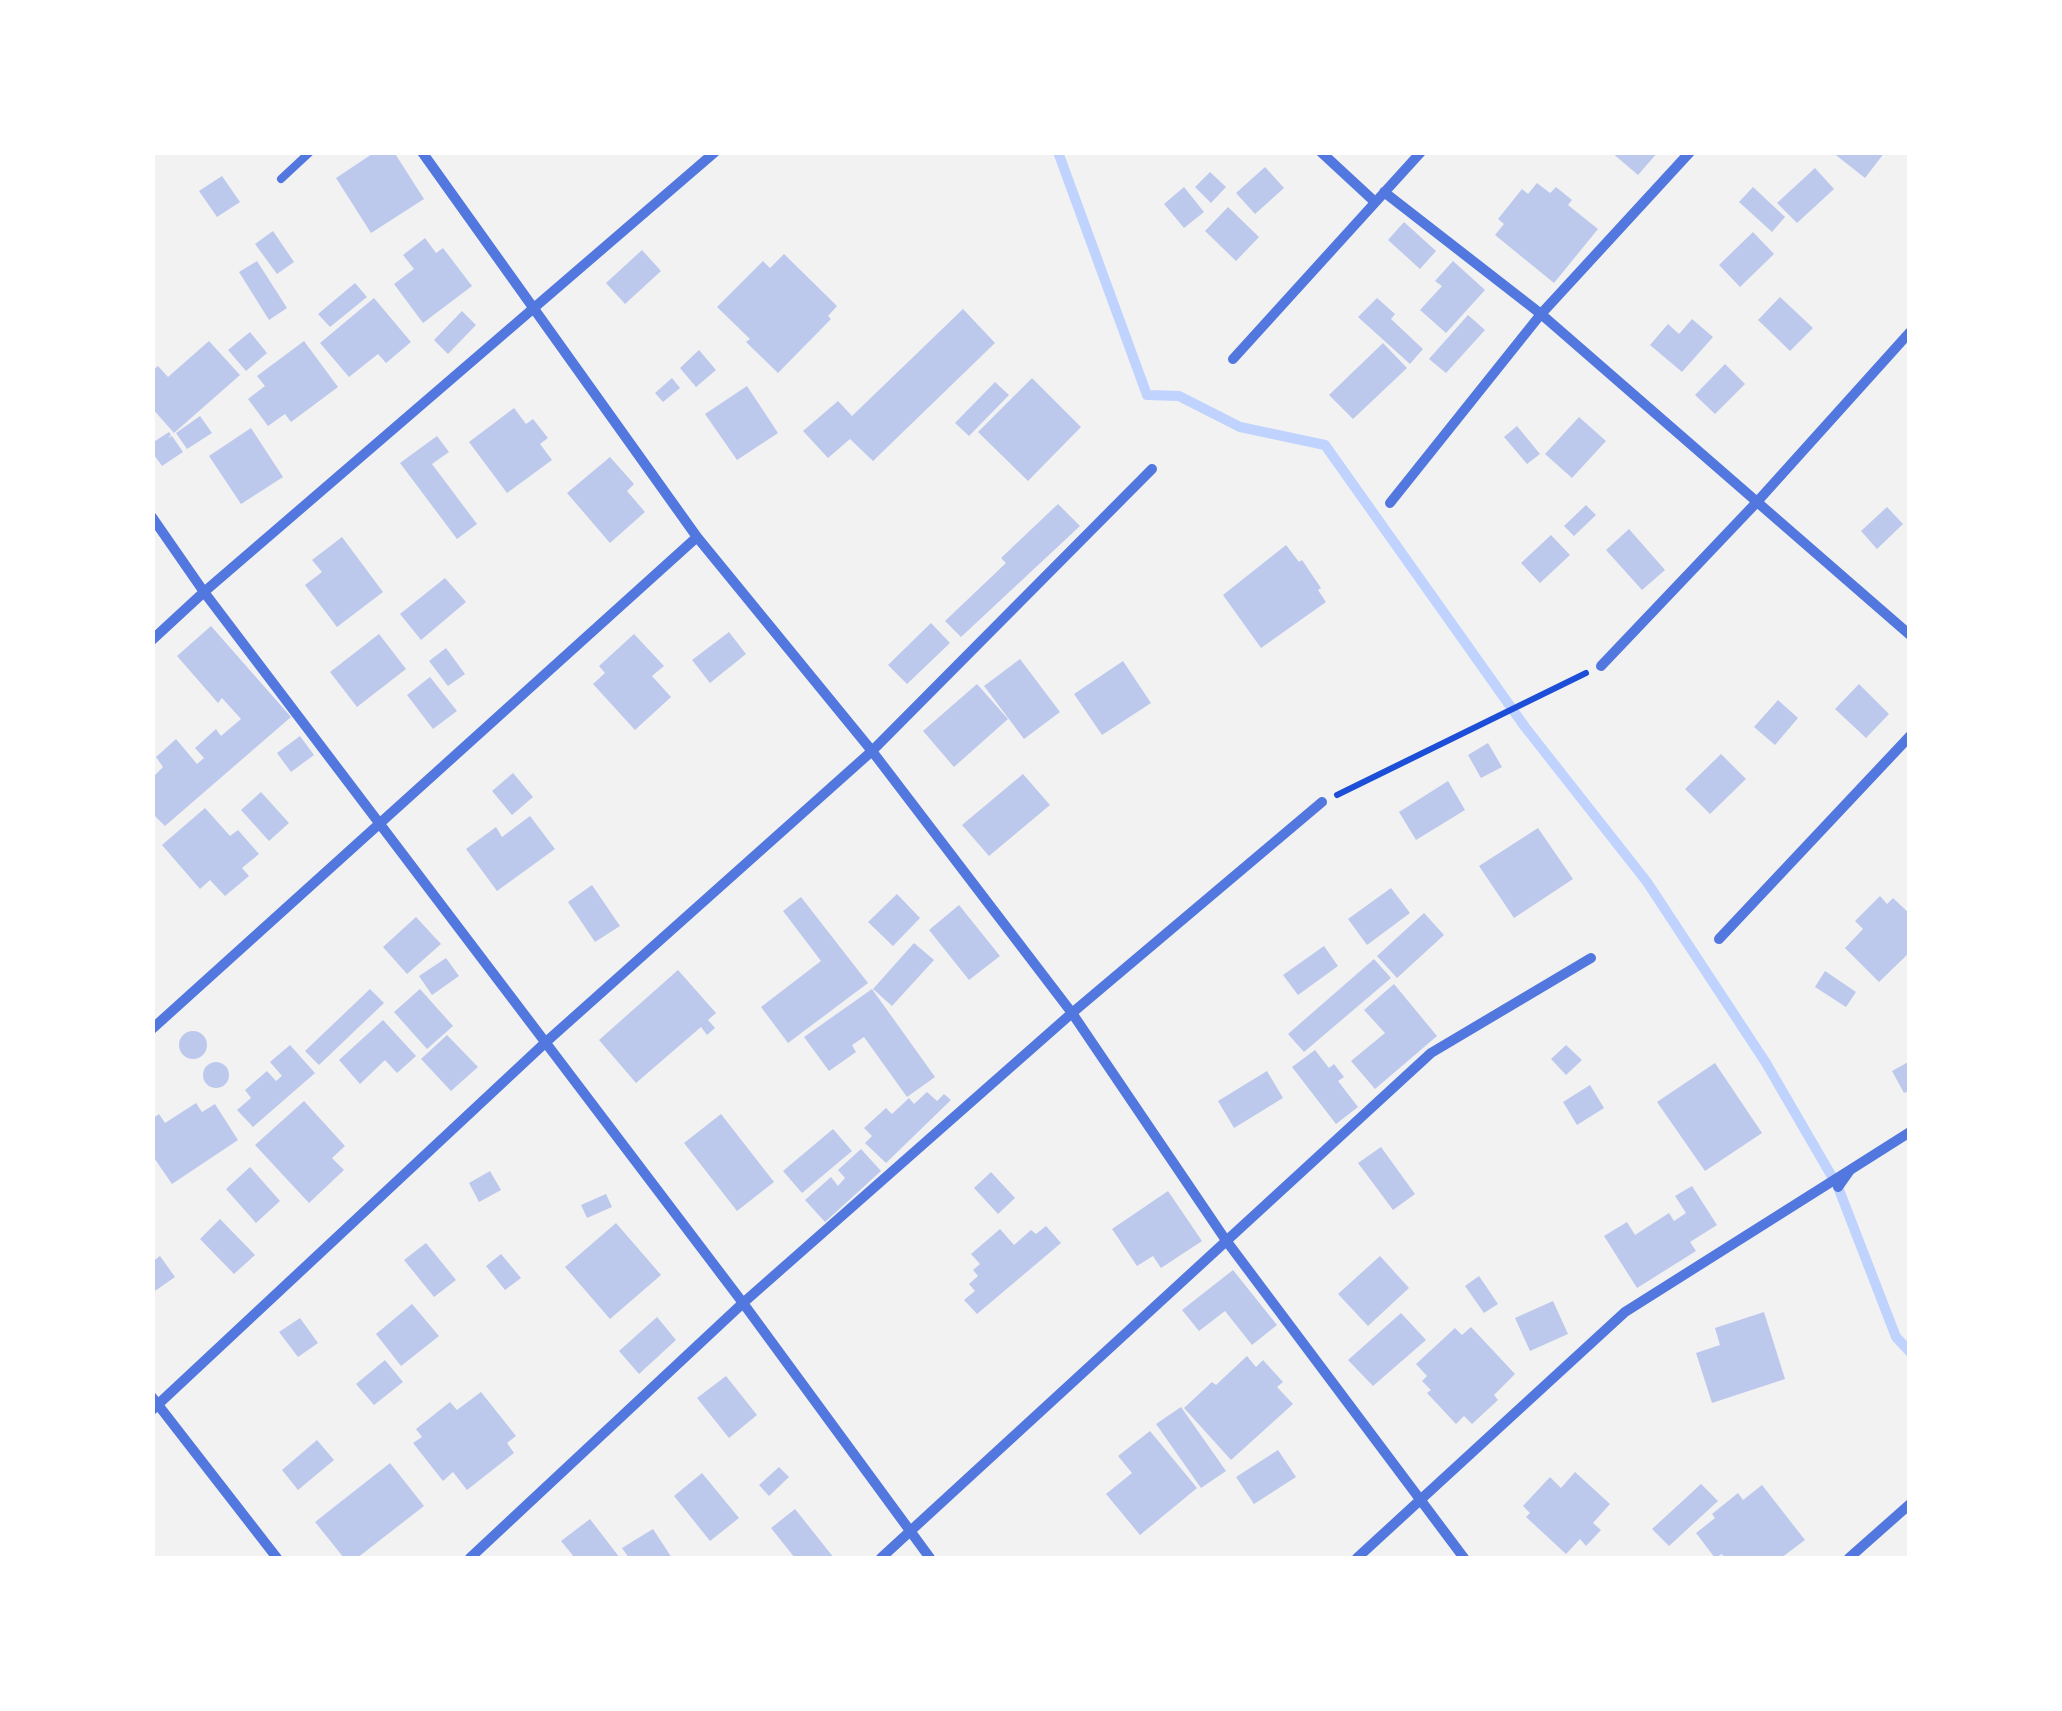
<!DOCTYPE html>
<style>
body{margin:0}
#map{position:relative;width:2062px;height:1711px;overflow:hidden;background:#f2f2f2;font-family:Signika,sans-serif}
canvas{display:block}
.frame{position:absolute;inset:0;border:155px solid #fff;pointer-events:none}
</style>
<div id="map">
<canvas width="2062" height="1711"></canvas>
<div class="frame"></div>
</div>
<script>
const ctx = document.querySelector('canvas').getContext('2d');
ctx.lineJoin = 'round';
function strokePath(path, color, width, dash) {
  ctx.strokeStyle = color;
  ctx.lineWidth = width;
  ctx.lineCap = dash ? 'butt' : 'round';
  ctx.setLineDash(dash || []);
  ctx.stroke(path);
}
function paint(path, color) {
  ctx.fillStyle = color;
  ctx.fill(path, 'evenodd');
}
strokePath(new Path2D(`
 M1058,152L1147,395L1179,396L1240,427L1325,445L1525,727L1647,882L1766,1063L1838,1187L1896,1337L1910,1352`), '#bfd3fe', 10);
paint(new Path2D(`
 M375,152H394L424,199L371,233L336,178Z
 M1611,152H1658L1638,175Z
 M1832,152H1885L1865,178Z
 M1265,167L1284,188L1255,214L1236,193Z
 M1815,168L1834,189L1797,223L1777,203Z
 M1210,172L1226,187L1211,203L1195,187Z
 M222,176L240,202L217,217L199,191Z
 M1537,183L1550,193L1556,187L1572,200L1568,205L1598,229L1554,283L1495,235L1504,224L1498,219L1522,189L1528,194Z
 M1184,187L1204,212L1184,228L1164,204Z
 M1753,187L1785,217L1772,232L1739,202Z
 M1228,207L1259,237L1236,261L1205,231Z
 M1404,222L1436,251L1420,269L1388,240Z
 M273,231L294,262L277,274L255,244Z
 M1753,232L1774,254L1740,287L1719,265Z
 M425,238L436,253L443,248L472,286L423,323L394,284L414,269L403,255Z
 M642,250L661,271L625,304L606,283Z
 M784,254L837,306L828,316L831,319L778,373L746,342L750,339L717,307L763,261L770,268Z
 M257,261L287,308L269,320L239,272Z
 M1453,261L1485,290L1446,333L1420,310L1442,286L1435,281Z
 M355,283L367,297L330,327L318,314Z
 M1780,297L1813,328L1790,351L1758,320Z
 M374,298L411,342L386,363L378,354L349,377L320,343Z
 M1377,298L1395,314L1391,319L1423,349L1410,364L1358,317Z
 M963,309L995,343L873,461L850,439L828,458L803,431L838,401L852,416Z
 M462,311L476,325L448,354L434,340Z
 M1468,315L1485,330L1446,373L1429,359Z
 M1692,319L1713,337L1682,372L1650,345L1668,324L1679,334Z
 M250,332L267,353L246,371L228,350Z
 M209,341L240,375L174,433L152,408V371L158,366L168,377Z
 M304,341L338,387L291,422L285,414L268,426L248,399L265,386L257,376Z
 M1383,343L1407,368L1353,419L1329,395Z
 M699,350L716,370L696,387L680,368Z
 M1725,364L1745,384L1715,414L1695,395Z
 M672,378L680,388L663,402L655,393Z
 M1032,378L1081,427L1028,481L978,432Z
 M995,382L1009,395L969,436L955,423Z
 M747,386L778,433L737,460L705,414Z
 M514,408L526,424L533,419L548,438L540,444L552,460L507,493L469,442Z
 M200,416L212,433L187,449L176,433Z
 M1579,417L1606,441L1572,478L1545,454Z
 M1517,426L1540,454L1527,464L1504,437Z
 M251,428L283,477L241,504L209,456Z
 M169,432L171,435L168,438L172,436L183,452L162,466L152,452V443Z
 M437,436L449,452L432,464L477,524L457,539L400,463Z
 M610,457L634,484L627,491L645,512L610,543L567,493Z
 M1058,504L1080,526L961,637L945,621L1006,563L1001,558Z
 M1586,505L1596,515L1574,536L1564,526Z
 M1887,507L1903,524L1877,549L1861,531Z
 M1629,529L1665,570L1642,590L1606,550Z
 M1551,535L1570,555L1540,583L1521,563Z
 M342,537L383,592L337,627L305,585L322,572L312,560Z
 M1286,545L1299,562L1302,560L1321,588L1318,590L1326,602L1261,648L1223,595Z
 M445,578L466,602L421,640L400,614Z
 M931,623L950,643L907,684L888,665Z
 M211,626L291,717L165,826L152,813V778L163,767L156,757L176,739L197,764L204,758L195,748L216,729L221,736L241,719L222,698L218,703L177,656Z
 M729,632L746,654L710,683L692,660Z
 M379,634L406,669L357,707L330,672Z
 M634,634L664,666L652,676L671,697L635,730L593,684L605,673L599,666Z
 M446,648L465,674L448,686L429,661Z
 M1020,659L1060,712L1024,739L984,686Z
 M1123,661L1151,703L1102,735L1074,694Z
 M430,677L457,711L433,729L407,695Z
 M977,684L1008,719L954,767L923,731Z
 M1859,684L1889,714L1866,738L1835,709Z
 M1778,700L1798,718L1775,745L1754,727Z
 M300,736L314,755L291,772L277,753Z
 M1488,743L1502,767L1481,778L1468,755Z
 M1721,754L1746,779L1710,814L1685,789Z
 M513,773L533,797L512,815L492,791Z
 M1023,774L1050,805L989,856L962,825Z
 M1448,781L1465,810L1416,840L1399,812Z
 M261,792L289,823L269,841L241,810Z
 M205,808L230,836L238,830L259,854L242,868L249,876L225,896L210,880L200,889L162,845Z
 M530,816L555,849L497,891L466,849L496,827L502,837Z
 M1538,828L1573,879L1514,918L1479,866Z
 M592,885L620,926L595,942L568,902Z
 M1391,888L1410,913L1367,945L1348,919Z
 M897,894L920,918L893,946L868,922Z
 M1880,896L1887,904L1893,898L1910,914V952L1879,982L1845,948L1863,929L1855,921Z
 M801,897L868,983L788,1043L761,1007L821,961L783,911Z
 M959,905L1000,956L969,980L929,930Z
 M1424,913L1444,935L1397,978L1377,956Z
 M416,917L441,944L407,974L383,947Z
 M914,943L934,960L892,1006L873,989Z
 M1324,946L1338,966L1298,995L1283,975Z
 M446,958L459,976L432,995L419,976Z
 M1374,959L1391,978L1304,1052L1288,1034Z
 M678,970L716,1013L708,1020L715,1028L707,1035L701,1027L636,1083L599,1040Z
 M1825,971L1856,992L1846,1007L1815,987Z
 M1394,984L1437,1036L1375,1089L1351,1061L1385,1033L1364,1010Z
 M370,989L384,1003L319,1065L305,1051Z
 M420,989L453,1026L427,1049L394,1012Z
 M872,989L935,1077L907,1097L864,1037L852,1045L856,1052L829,1071L804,1037Z
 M383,1020L416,1056L397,1073L385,1060L360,1084L339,1060Z
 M179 1045a14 14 0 1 1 28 0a14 14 0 1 1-28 0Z
 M447,1035L478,1067L451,1091L421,1059Z
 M290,1045L315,1073L253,1127L237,1110L251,1098L245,1090L267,1071L276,1081L282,1076L270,1062Z
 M1566,1045L1582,1060L1566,1075L1551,1059Z
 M1315,1050L1329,1068L1334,1064L1344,1077L1338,1081L1358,1107L1336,1124L1292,1067Z
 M1910,1061V1090L1904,1093L1892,1071Z
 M203 1075a13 13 0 1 1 26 0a13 13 0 1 1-26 0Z
 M1715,1063L1762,1133L1705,1171L1657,1102Z
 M1267,1071L1283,1098L1234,1128L1218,1101Z
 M1590,1085L1604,1108L1577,1125L1563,1102Z
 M927,1092L937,1101L944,1094L951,1100L886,1163L865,1143L872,1136L864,1128L886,1108L892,1114L909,1098L914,1104Z
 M304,1101L345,1146L332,1158L344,1170L309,1203L255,1145Z
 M196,1103L202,1112L215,1104L238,1140L172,1184L152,1155V1119L159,1114L165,1123Z
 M721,1114L774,1182L737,1211L684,1143Z
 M833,1129L852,1151L802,1193L783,1171Z
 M1381,1147L1415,1194L1393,1210L1358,1163Z
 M861,1149L881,1171L825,1222L805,1200L831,1177L838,1186L845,1178L838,1170Z
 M250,1167L280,1201L256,1223L226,1189Z
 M490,1171L501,1190L479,1202L469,1183Z
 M991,1172L1015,1198L998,1214L974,1188Z
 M1692,1186L1717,1225L1690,1242L1696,1251L1637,1288L1604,1236L1627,1222L1635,1235L1669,1213L1674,1221L1686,1213L1675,1196Z
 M1168,1191L1202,1241L1161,1268L1153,1256L1137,1266L1112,1229Z
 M606,1194L612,1207L587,1218L581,1205Z
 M220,1219L255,1255L234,1274L200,1239Z
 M616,1223L661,1275L610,1319L565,1267Z
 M1046,1226L1061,1243L977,1314L964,1300L975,1291L969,1284L978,1276L973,1270L980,1264L971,1254L1000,1229L1014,1245L1031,1230L1036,1234Z
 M426,1243L456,1280L434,1297L404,1260Z
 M501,1254L521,1278L505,1290L486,1266Z
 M160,1256L175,1277L152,1293V1262Z
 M1380,1256L1409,1288L1368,1326L1338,1294Z
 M1233,1270L1277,1325L1252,1345L1225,1311L1199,1331L1182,1310Z
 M1479,1276L1498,1304L1484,1313L1465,1286Z
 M1553,1301L1568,1334L1530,1351L1515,1318Z
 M412,1304L439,1336L401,1366L376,1334Z
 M1764,1312L1785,1379L1712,1403L1696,1353L1720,1345L1715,1328Z
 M1401,1313L1426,1340L1373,1386L1348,1360Z
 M657,1317L676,1340L639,1374L619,1351Z
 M300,1318L318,1343L298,1357L279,1332Z
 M1471,1327L1515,1374L1494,1395L1498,1400L1472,1424L1464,1416L1456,1424L1427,1393L1431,1390L1422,1381L1427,1376L1416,1364L1455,1328L1462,1335Z
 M1247,1356L1256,1367L1263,1360L1283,1382L1277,1387L1293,1404L1231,1460L1184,1408L1212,1382L1216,1385Z
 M385,1360L403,1382L374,1405L356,1384Z
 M726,1376L757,1415L729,1438L697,1398Z
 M481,1392L516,1436L507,1443L514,1453L467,1490L453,1472L443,1481L413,1443L422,1437L416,1429L450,1402L457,1410Z
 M1181,1407L1226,1471L1201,1488L1156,1424Z
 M1150,1431L1197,1488L1140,1535L1106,1494L1132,1473L1118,1456Z
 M317,1440L334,1460L298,1490L282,1470Z
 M1278,1450L1296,1477L1254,1504L1236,1477Z
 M390,1463L424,1506L357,1558H344L315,1522Z
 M779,1467L789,1477L769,1496L759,1485Z
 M1575,1472L1610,1504L1593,1523L1601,1530L1586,1546L1580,1539L1566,1554L1526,1517L1530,1513L1523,1506L1550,1477L1561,1488Z
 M702,1473L739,1518L710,1541L674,1496Z
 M1701,1484L1718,1501L1669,1546L1652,1529Z
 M1762,1485L1805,1540L1781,1558H1725L1722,1554L1715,1558L1696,1533L1715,1518L1712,1514L1738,1493L1743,1500Z
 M795,1509L834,1558H795L771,1528Z
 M590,1519L620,1558H575L561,1541Z
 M653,1529L672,1558H629L622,1548Z`), '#bdc9ec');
strokePath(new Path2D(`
 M1337,795L1586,673`), '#1d4ed8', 6);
strokePath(new Path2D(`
 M281,179L310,152`), '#5277de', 8);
strokePath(new Path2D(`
 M422,152L697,537L872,751L1072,1013L1225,1239L1464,1558
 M1321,152L1375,202
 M1384,192L1541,314L1910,635
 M1233,359L1421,152
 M1390,503L1541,314L1690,152
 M152,517L204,592L743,1303L930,1558
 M152,640L204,592L715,152
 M1601,666L1756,503L1910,332
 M1719,939L1910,736
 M152,1029L697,537
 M1838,1187L1850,1170L1910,1132
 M152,1397L277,1558
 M152,1410L546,1042L872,751L1152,469
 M470,1558L743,1303L1072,1013L1322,802
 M881,1558L1431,1053L1591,958
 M1357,1558L1625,1312L1850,1170
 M1849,1558L1910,1504`), '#5277de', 10);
</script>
